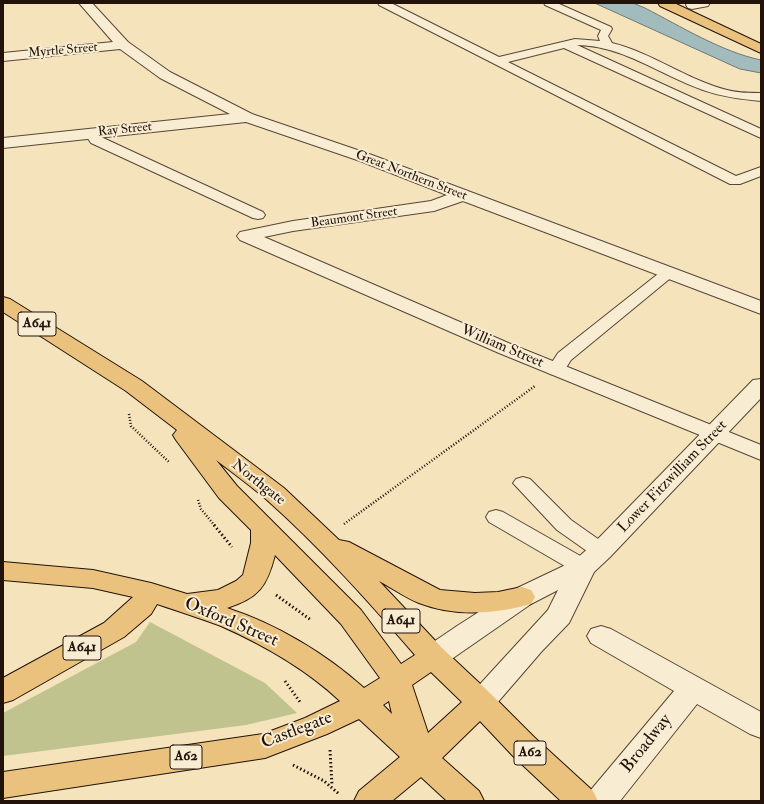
<!DOCTYPE html>
<style>
body{margin:0}
#map{position:relative;width:764px;height:804px;overflow:hidden;background:#f5e3bc;font-family:"IM FELL Double Pica",serif}
canvas{display:block}
.frame{position:absolute;inset:0;border:4px solid #221209;pointer-events:none}
</style>
<div id="map">
<canvas width="764" height="804"></canvas>
<div class="frame"></div>
</div>
<script>
const ctx = document.querySelector('canvas').getContext('2d');
ctx.lineJoin = 'round';
function paint(path, color) {
  ctx.fillStyle = color;
  ctx.fill(path, 'evenodd');
}
function strokePath(path, color, width, dash) {
  ctx.strokeStyle = color;
  ctx.lineWidth = width;
  ctx.lineCap = dash ? 'butt' : 'round';
  ctx.setLineDash(dash || []);
  ctx.stroke(path);
}
function label(font, color, halo, rows, align = 'center') {
  ctx.font = font + ' "IM FELL Double Pica",serif';
  ctx.lineWidth = 4;
  ctx.setLineDash([]);
  ctx.textBaseline = 'middle';
  ctx.strokeStyle = halo;
  ctx.fillStyle = color;
  for (const [text, x, y, turn = 0] of rows) {
    ctx.save();
    ctx.translate(x, y);
    ctx.rotate((+turn || 0) * Math.PI / 180);
    ctx.textAlign = isNaN(turn) ? turn : align;
    if (halo) ctx.strokeText(text, 0, 0);
    ctx.fillText(text, 0, 0);
    ctx.restore();
  }
}
paint(new Path2D(`
 M150,622L265,683L297,713L246,725L3,756V713L136,642Z`), '#c0c38e');
const water = new Path2D(`
 M595,3H633L645,8C680,26 722,52 761,60V73L740,69Z`);
paint(water, '#a2bbbc');
strokePath(water, '#6f7774', 1);
const service = new Path2D(`
 M378,3H391L499,57L575,39L600,41L598,36L601,30L545,5L544,3H557L611,27L612,29L608,36L612,43C653,53 687,80 727,90C738,93 750,93 761,93V101C741,99 723,97 703,90C660,75 624,46 577,45L761,129V138L564,48L508,62L736,176L761,167V176L740,184H730L379,5Z
 M91,130L95,131L101,137L263,212L265,215L263,218L258,219L253,218L91,143L85,134L87,131Z
 M668,268L673,270L676,273L673,276L571,360L562,374L556,375L550,374L547,370L558,353L663,270Z
 M523,477L530,479L571,520L608,546L611,551L608,556L601,558L594,556L557,530L513,483L516,479Z
 M496,510L503,512L591,562L594,567L591,572L583,574L575,572L489,522L486,517L489,512Z`);
const minor = new Path2D(`
 M79,3H92L128,42L170,72L252,114L372,155L761,301V314L463,201L434,211L293,231L264,237L513,345L761,445V460L499,353L240,240L237,236L240,232L293,221L431,201L447,195L360,161L246,122L3,148V138L230,114L160,78L120,49L3,61V53L113,42Z
 M687,3H710L708,6L692,9L688,8L686,5Z
 M601,626L611,629L761,712V738L750,734L697,704L620,801H585L590,791L674,691L591,643L587,636L591,629Z`);
const tertiary = new Path2D(`
 M761,379V398L610,557L594,572L569,623L542,651L491,710L481,714L471,710L466,702L471,694L548,610L558,590L531,604L443,665L433,668L423,665L419,657L423,649L457,626L513,590L574,561L592,545L753,380Z`);
const primary = new Path2D(`
 M658,3H674L761,44V53L660,6Z
 M3,297L10,299L142,381L284,488L339,540L349,542L440,590L475,593L498,592L522,587L531,590L535,597L531,604C495,614 455,617 419,603C406,598 392,588 379,581L443,649L491,694L535,738L593,791L598,801H561L513,756L480,721L442,758L479,791L484,801H447L421,777L392,801H354L359,791L400,757L359,719L327,734L265,758L3,798V772L263,734L305,718L340,701C306,669 264,645 221,626C200,618 178,611 157,604L151,614L124,637L13,700L3,703V678L104,623L133,597L93,588L3,580V562L93,570L151,583L187,594L218,590L236,581L243,575L251,543V530L219,498L176,440L173,435L177,430L126,391L3,312ZM216,460C233,473 251,486 267,500C319,546 369,602 415,655L401,664L361,610L237,486ZM275,555L341,624L380,678L364,688C325,653 276,624 227,608C259,598 267,586 275,555ZM431,672L462,702L428,733L412,685ZM389,701L392,714L383,705Z`);
strokePath(service, '#574636', 2);
strokePath(minor, '#574636', 2);
strokePath(tertiary, '#574636', 2);
strokePath(primary, '#221209', 2);
strokePath(new Path2D(`
 M129,414L131,426L170,463
 M198,500L201,509L215,526
 M344,524L535,386`), '#221209', 2.5, [1, 2]);
strokePath(new Path2D(`
 M214,525L232,547
 M276,595L311,620
 M285,681L300,702
 M330,750L332,785
 M293,765L324,781L339,794`), '#221209', 3, [1.5, 2.5]);
paint(service, '#f8edd3');
paint(minor, '#f8edd3');
paint(tertiary, '#f8edd3');
paint(primary, '#eac27e');
label('13px', '#221209', '#f8edd3', [
 ["Myrtle Street",63,51,-5],
 ["Ray Street",125,130,-6],
 ["Great Northern Street",411,176,21],
 ["Beaumont Street",354,218,-8]
]);
for (const [x, y, w] of [
 [37,324,38],
 [401,621,38],
 [82,648,38],
 [530,753,32],
 [186,757,32]
]) {
  const box = new Path2D();
  box.roundRect(x - w / 2, y - 12, w, 24, 3);
  ctx.fillStyle = '#f8edd3';
  ctx.fill(box);
  strokePath(box, '#221209', 1);
}
label('bold 14px', '#221209', null, [
 ["A641",37,324],
 ["A641",401,621],
 ["A641",82,648],
 ["A62",530,753],
 ["A62",186,757]
]);
label('15px', '#221209', '#f8edd3', [
 ["William Street",502,347,23],
 ["Lower Fitzwilliam Street",673,477,-46],
 ["Northgate",258,483,38]
]);
label('18px', '#221209', '#f8edd3', [
 ["Oxford Street",231,623,23],
 ["Castlegate",297,731,-21],
 ["Broadway",647,744,-51]
]);
</script>
